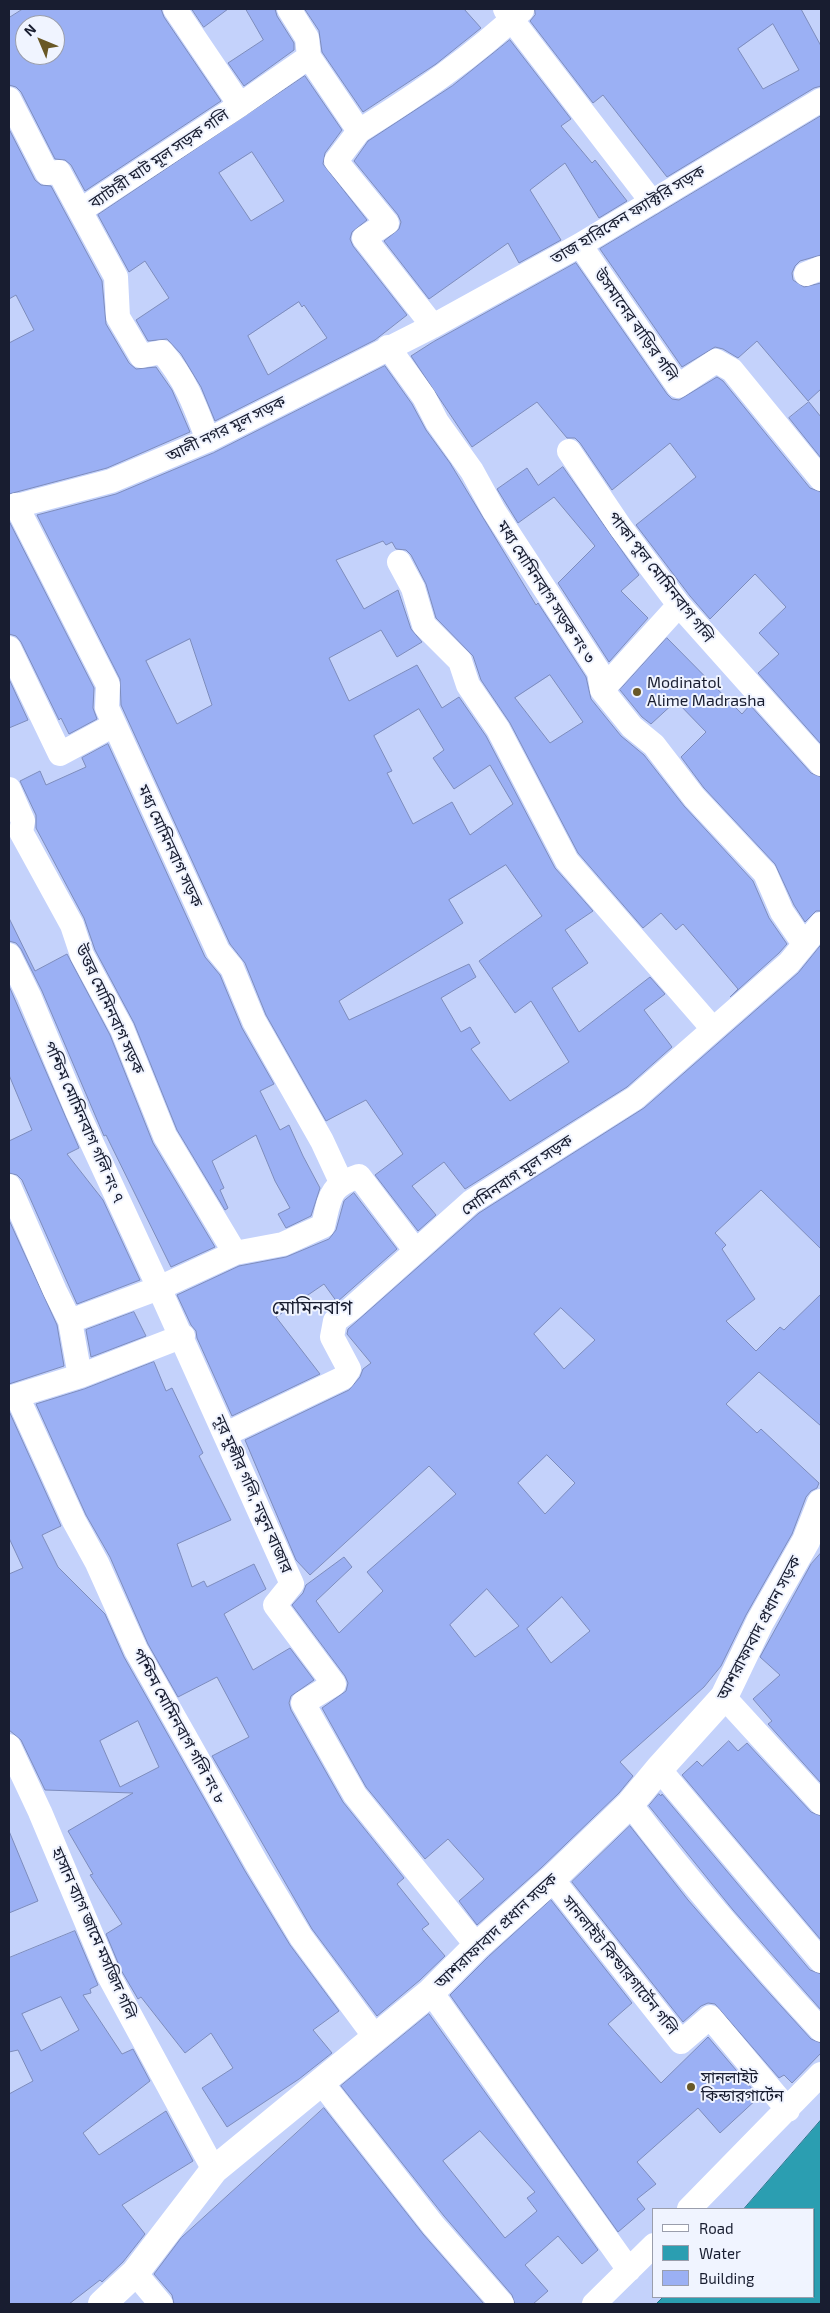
<!DOCTYPE html>
<meta charset="utf-8">
<style>
body{margin:0}
#map{position:relative;width:830px;height:2313px;overflow:hidden;background:#c4d2fb;font-family:"Exo 2",sans-serif}
canvas{display:block}
.frame{position:absolute;inset:0;border:10px solid #181d30;pointer-events:none}
.legend{position:absolute;left:652px;top:2208px;width:162px;height:90px;box-sizing:border-box;background:#f0f4ff;border:1px solid #9a9eac;margin:0;padding:6px 9px;list-style:none;font-size:15px;color:#181d30}
.legend li{display:flex;align-items:center;gap:10px;height:25px}
.legend b{width:25px;border:1px solid #9a9eac}
.north{position:absolute;left:15px;top:15px;width:50px;height:50px;box-sizing:border-box;background:#f0f4ff;border:1px solid #9a9eac;border-radius:50%;rotate:315deg;font-size:14px;font-weight:700;line-height:20px;text-align:center;color:#181d30}
.north::after{content:'';display:block;margin:auto;width:18px;height:22px;background:#695826;clip-path:polygon(50% 0,100% 100%,50% 72%,0 100%)}
</style>
<div id="map">
<canvas width="830" height="2313"></canvas>
<div class="frame"></div>
<ul class="legend">
<li><b style="height:6px;background:#fff"></b>Road</li>
<li><b style="height:14px;background:#2b9eb1"></b>Water</li>
<li><b style="height:14px;background:#9bb0f4"></b>Building</li>
</ul>
<div class="north">N</div>
</div>
<script>
const ctx = document.querySelector('canvas').getContext('2d');
ctx.lineJoin = 'round';
function paint(path, color) {
  ctx.fillStyle = color;
  ctx.fill(path, 'evenodd');
}
function strokePath(path, color, width, dash) {
  ctx.strokeStyle = color;
  ctx.lineWidth = width;
  ctx.lineCap = dash ? 'butt' : 'round';
  ctx.setLineDash(dash || []);
  ctx.stroke(path);
}
function label(font, color, halo, rows, align = 'center') {
  ctx.font = font + ' "Exo 2","Noto Sans Bengali",sans-serif';
  ctx.lineWidth = 4;
  ctx.setLineDash([]);
  ctx.textBaseline = 'middle';
  ctx.strokeStyle = halo;
  ctx.fillStyle = color;
  for (const [text, x, y, turn = 0] of rows) {
    ctx.save();
    ctx.translate(x, y);
    ctx.rotate((+turn || 0) * Math.PI / 180);
    ctx.textAlign = isNaN(turn) ? turn : align;
    if (halo) ctx.strokeText(text, 0, 0);
    ctx.fillText(text, 0, 0);
    ctx.restore();
  }
}
const water = new Path2D(`
 M821,2120V2304H656L663,2297H814V2209H744Z`);
paint(water, '#2b9eb1');
strokePath(water, '#25778a', 1);
const building = new Path2D(`
 M23,9H161L164,17L221,101L85,191L71,165L65,160L55,159L21,92L16,87L9,85V18ZM25,25H55V55H25Z
 M192,9H228L204,27Z
 M246,9H275L277,16L294,43V50L244,86L228,63L263,40Z
 M305,9H464L481,28L436,64L363,112L322,52L319,31Z
 M535,9H801L821,46V86L814,88L667,177L603,95L593,103L530,21L535,15ZM773,24L799,70L763,89L738,49Z
 M510,40L571,119L561,126L592,163L595,160L627,201L599,218L565,163L530,190L561,240L519,263L508,243L429,299L384,241L399,229L401,222L398,215L354,161L368,141L452,86Z
 M305,76L342,130L325,153L323,164L367,220L352,232L350,239L353,246L407,315L375,340L215,421L201,387L181,354L167,339L148,341L136,320L169,298L145,261L129,272L98,215ZM252,152L284,201L251,221L219,173ZM299,302L302,307L304,305L327,338L268,375L248,336Z
 M821,116V255L800,261L795,266L792,273L793,280L804,287L821,283V389L808,401L757,341L738,358L723,349L715,347L682,367L600,249Z
 M9,129L35,180L41,185L51,186L102,281L106,324L129,363L136,369L156,367L172,390L190,432L107,468L9,494V343L34,330L16,295L9,299Z
 M576,263L667,394L672,399L679,400L717,377L723,381L810,488L821,492V744L758,673L779,654L759,633L786,607L755,574L710,619L690,596L636,525L696,477L670,443L612,490L580,443L575,438H567L537,402L472,447L411,356L433,342Z
 M385,366L412,404L426,430L450,463L536,605L538,603L586,677L591,699L621,736L644,755L684,806L753,881L769,918L787,944L779,953L730,997L738,989L683,924L676,930L661,913L643,928L578,853L510,723L481,680L473,656L436,618L426,584L411,555L406,550L396,549L392,542L386,545L383,541L336,560L364,609L398,590L411,629L422,642L397,657L381,630L329,658L349,701L417,665L442,708L459,697L486,736L555,868L593,911L565,930L588,963L552,988L579,1032L650,977L665,994L644,1010L672,1047L627,1087L465,1189L444,1162L412,1186L436,1215L418,1231L375,1175L403,1154L366,1100L326,1121L266,1015L245,963L230,944L121,705L120,679L37,515L116,494L213,453ZM190,639L212,705L177,724L146,661ZM550,675L583,722L550,743L515,698ZM419,709L444,750L433,758L454,789L490,765L513,804L470,835L452,802L413,824L387,773L392,771L374,736ZM506,865L542,916L479,961L515,1013L531,1001L569,1062L510,1101L471,1049L480,1043L470,1027L461,1032L441,998L476,977L469,964L349,1020L339,1001L463,923L449,900Z
 M809,402L821,417V458L789,418Z
 M563,467L639,575L621,591L648,618L609,662L558,583L595,546L554,497L518,523L497,489L527,468L538,485Z
 M9,521L94,688L93,708L97,719L69,734L61,718L59,720L21,642L16,636L9,634Z
 M667,638L742,714L750,705L811,773L821,777V911H816L805,922L794,905L775,864L704,788L681,757L706,732L676,701L651,724L642,717L620,690Z
 M9,679L28,720L9,728Z
 M108,744L205,957L220,975L242,1028L274,1084L260,1091L280,1130L289,1125L303,1156L320,1188L311,1216L286,1228L278,1214L290,1208L275,1181L256,1135L212,1161L224,1188L220,1190L228,1208L225,1210L177,1130L134,1023L95,950L84,918L36,828V815L20,781L40,771L46,785L86,767L82,758Z
 M9,918L35,971L67,954L110,1035L153,1143L215,1247L171,1267L106,1135L104,1136L42,991L21,949L16,943L9,941Z
 M821,945V1249L761,1190L715,1233L726,1245L722,1249L755,1299L726,1321L756,1351L780,1327L784,1330L821,1294V1426L759,1372L726,1404L757,1433L761,1429L819,1483L817,1488L811,1491L806,1497L792,1534L746,1615L721,1666L704,1687L620,1762L633,1776L619,1793L541,1868L477,1925L459,1901L484,1879L448,1839L425,1859L366,1787L322,1708L346,1691L348,1683L345,1676L292,1605L303,1593L306,1585L344,1557L352,1567L316,1601L339,1633L383,1591L367,1572L456,1494L429,1466L310,1575L296,1560L245,1440L349,1390L360,1377L363,1369L371,1363L347,1334L348,1329L479,1213L644,1108L798,973ZM561,1308L595,1340L564,1369L534,1334ZM547,1455L575,1483L545,1514L518,1483ZM487,1589L519,1626L475,1657L450,1625ZM562,1597L590,1631L551,1663L527,1629Z
 M9,986L79,1148L67,1154L103,1200L140,1280L77,1304L22,1180L17,1175L9,1173V1141L32,1130L9,1075Z
 M354,1193L397,1249L337,1302L324,1284L276,1317L320,1374L232,1416L197,1338L196,1331L191,1325L177,1295L239,1266L286,1257L329,1239L336,1230L344,1201Z
 M9,1220L57,1325L64,1366L9,1384Z
 M134,1312L146,1336L91,1357L86,1330Z
 M154,1362L166,1391L172,1388L203,1453L199,1456L231,1520L177,1544L192,1587L204,1581L207,1587L254,1564L266,1589L224,1614L253,1670L290,1648L314,1680L291,1696L289,1703L291,1710L343,1802L404,1878L397,1884L429,1924L422,1929L445,1956L420,1980L377,2016L312,1929L212,1756L249,1737L217,1677L178,1697L148,1644L110,1557L86,1515L36,1404L84,1389Z
 M9,1411L61,1526L42,1535L58,1567L105,1614L124,1657L245,1871L290,1945L339,2011L313,2030L332,2053L299,2079L227,2127L202,2088L233,2068L211,2033L185,2053L141,1997L138,1999L121,1970L106,1934L122,1924L90,1875L93,1874L68,1831L133,1793L45,1790L21,1740L9,1730V1574L23,1568L9,1538ZM138,1721L159,1767L120,1787L100,1741Z
 M821,1553V1783L768,1724L772,1721L753,1699L780,1675L760,1657L811,1564Z
 M729,1741L738,1751L747,1743L811,1812L821,1816V1940L682,1775L697,1761L702,1766Z
 M659,1794L661,1796L662,1794L810,1970L821,1974V2010L733,1910L649,1806Z
 M630,1826L688,1900L761,1984L811,2039L821,2043V2053L792,2083L784,2075L779,2078L715,2004L708,2003L701,2006L683,2022L572,1882Z
 M9,1831L38,1901L9,1913Z
 M551,1900L632,2003L608,2024L661,2083L708,2037L759,2097L720,2133L698,2108L637,2162L656,2184L637,2199L645,2209L618,2232L450,1995L488,1957Z
 M75,1931L98,1985L90,1989L91,1993L83,1995L122,2054L133,2049L150,2081L83,2133L99,2155L166,2111L193,2161L122,2205L145,2234L123,2262L102,2282L100,2280L69,2304H9V2094L33,2081L18,2050L9,2052V1958ZM61,1997L79,2030L41,2051L22,2014Z
 M429,2014L598,2250L582,2264L558,2236L525,2265L548,2291L533,2304H515L512,2295L444,2216L341,2086ZM480,2131L535,2192L527,2198L537,2211L505,2238L443,2161Z
 M324,2108L423,2234L484,2304H174L172,2295L154,2274L181,2238Z`);
paint(building, '#9bb0f4');
strokePath(building, '#7d8cbc', 1);
strokePath(new Path2D(`
 M289,9L307,38L309,57L359,131L336,161L387,223L364,238L433,326
 M505,9L512,20L652,202
 M9,99L47,173L59,172L116,277L118,317L141,356L162,352C186,380 195,406 208,440
 M240,105L309,57
 M359,131C417,95 473,57 522,10
 M81,210L240,105L175,9
 M580,245L678,386L716,361L732,370L821,479
 M806,274L821,268
 M388,347L424,397L437,422L472,471L494,511L599,672L602,690L632,727L654,745L694,797L765,873L782,912L804,944
 M569,451L621,528L679,605L821,764
 M16,505L108,685L107,708L218,951L232,968L254,1021L322,1141L341,1182
 M9,508L111,481L208,440L433,326L580,245L821,100
 M399,562L413,588L424,625L460,661L468,685L498,729L567,861L713,1029
 M9,648L60,754L114,725
 M602,690L679,605
 M9,789L23,821L21,832L72,925L82,955L122,1029L165,1136L235,1253
 M9,955L29,996L78,1113L159,1288L235,1253L283,1244L323,1226C330,1197 329,1186 359,1176L415,1250
 M9,1186L55,1291L70,1321L80,1376
 M70,1321L159,1288L292,1584L275,1605L334,1684L303,1703L355,1795L477,1946
 M17,1396L74,1521L97,1563L136,1650L257,1864L301,1937L375,2037
 M9,1398L80,1376L183,1336
 M226,1434L343,1378L349,1369L332,1337L335,1321L351,1309L471,1202L635,1098L789,963L821,924
 M724,1697L821,1803
 M9,1746L40,1812L109,1976L214,2170
 M659,1769L821,1961
 M630,1804C690,1883 754,1957 821,2030
 M552,1879L681,2042L710,2017L788,2110
 M431,1992L629,2270
 M321,2082L433,2225L502,2304
 M689,2209L821,2074
 M135,2273L161,2304
 M594,2304L654,2245`), '#fff', 24);
strokePath(new Path2D(`
 M102,2304L135,2273L214,2170L431,1992L477,1946L552,1879L630,1804L659,1769L724,1697L760,1622L806,1541L821,1503`), '#fff', 28);
for (const [x, y, r, color] of [
 [637,692,5,"#695826"],
 [691,2087,5,"#695826"]
]) {
  const dot = new Path2D();
  dot.arc(x, y, r, 0, 2 * Math.PI);
  ctx.fillStyle = color;
  ctx.fill(dot);
  strokePath(dot, '#f0f4ff', 2);
}
label('16px', '#181d30', '#f0f4ff', [
 ["ব্যাটারী ঘাট মূল সড়ক গলি",159,159,-34],
 ["তাজ হারিকেন ফ্যাক্টরি সড়ক",628,215,-31],
 ["উসমানের বাড়ির গলি",636,325,55],
 ["আলী নগর মূল সড়ক",226,429,-26],
 ["পাকা পুল মোমিনবাগ গলি",661,577,52],
 ["মধ্য মোমিনবাগ সড়ক নং ৩",546,592,57],
 ["মধ্য মোমিনবাগ সড়ক",170,846,65],
 ["উত্তর মোমিনবাগ সড়ক",110,1009,65],
 ["পশ্চিম মোমিনবাগ গলি নং ৭",84,1122,66],
 ["মোমিনবাগ মূল সড়ক",517,1175,-34],
 ["নূর মুন্সীর গলি, নতুন বাজার",253,1494,66],
 ["আশরাফাবাদ প্রধান সড়ক",759,1628,-62],
 ["পশ্চিম মোমিনবাগ গলি নং ৮",179,1726,61],
 ["আশরাফাবাদ প্রধান সড়ক",496,1931,-43],
 ["হাসান ব্যাগ জামে মসজিদ গলি",94,1933,66],
 ["সানলাইট কিন্ডারগার্টেন গলি",620,1965,51]
]);
label('16px', '#181d30', '#f0f4ff', [
 ["Modinatol",647,683],
 ["Alime Madrasha",647,701],
 ["সানলাইট",701,2078],
 ["কিন্ডারগার্টেন",701,2096]
], 'left');
label('19px', '#181d30', '#f0f4ff', [
 ["মোমিনবাগ",312,1308]
]);
</script>
